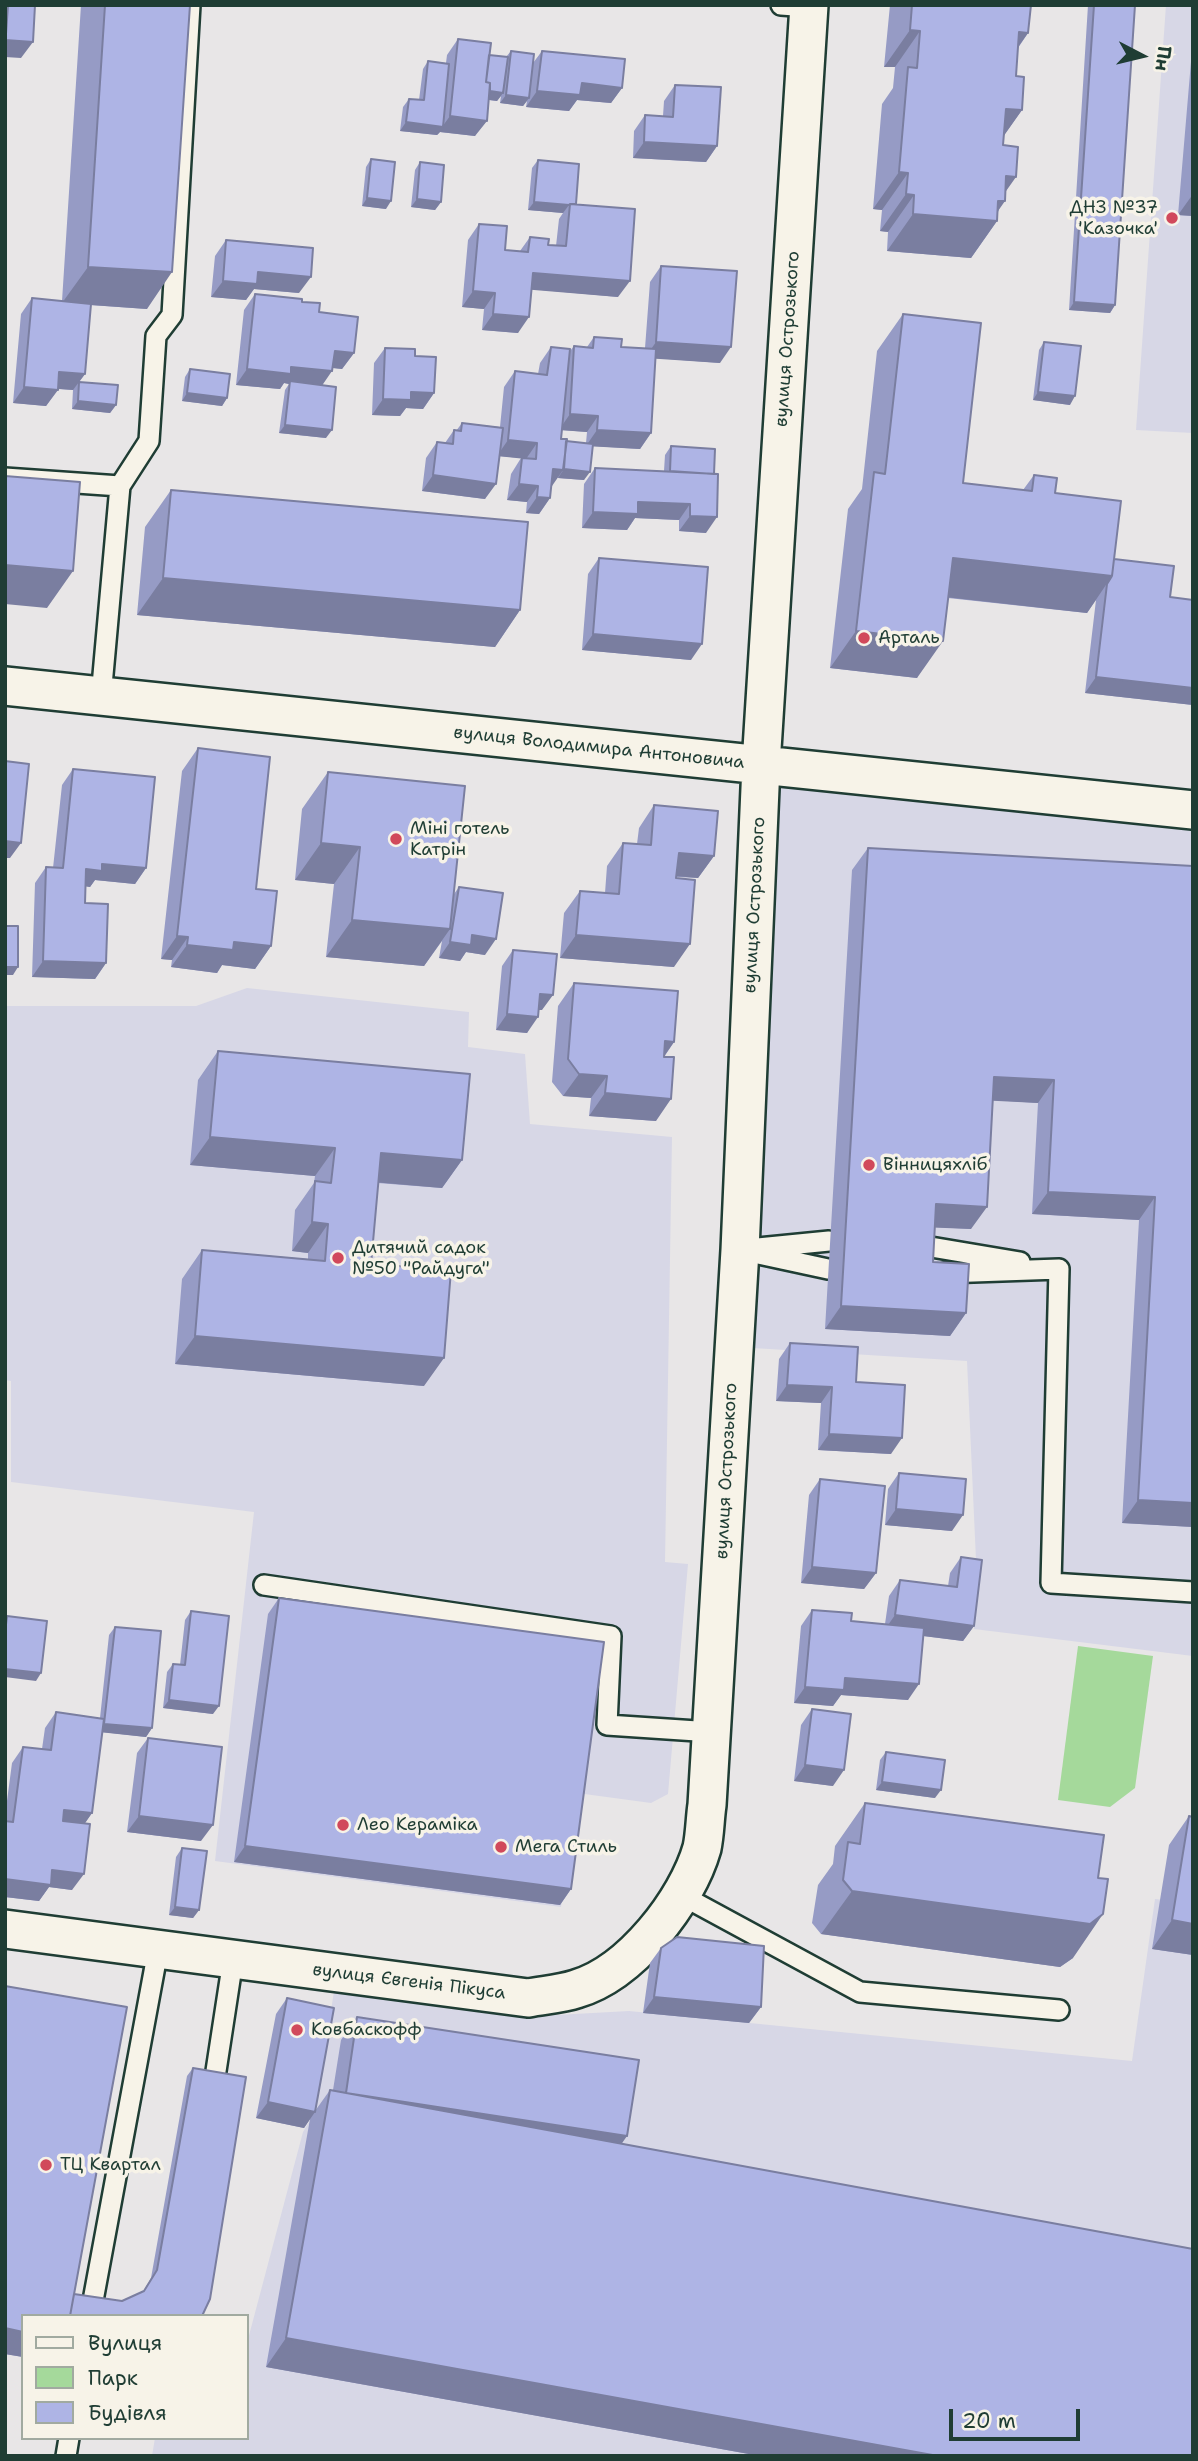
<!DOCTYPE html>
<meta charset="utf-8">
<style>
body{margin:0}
#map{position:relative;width:1198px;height:2461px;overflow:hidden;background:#e8e6e7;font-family:"Shantell Sans",sans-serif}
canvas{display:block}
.frame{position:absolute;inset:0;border:7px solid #1f3d34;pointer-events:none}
.legend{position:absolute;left:21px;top:2314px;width:228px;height:126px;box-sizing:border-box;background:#f7f3e8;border:2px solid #a1aaa0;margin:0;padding:9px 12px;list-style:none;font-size:21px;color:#1f3d34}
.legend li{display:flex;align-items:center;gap:14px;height:35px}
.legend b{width:35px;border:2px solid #a1aaa0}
.north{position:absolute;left:1107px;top:21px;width:70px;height:70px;-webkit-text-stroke:5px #f7f3e8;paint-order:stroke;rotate:97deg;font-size:19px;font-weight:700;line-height:28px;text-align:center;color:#1f3d34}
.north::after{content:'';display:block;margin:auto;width:24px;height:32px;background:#1f3d34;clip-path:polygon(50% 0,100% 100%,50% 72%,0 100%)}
.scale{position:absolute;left:949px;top:2409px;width:131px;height:32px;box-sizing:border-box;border:4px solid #1f3d34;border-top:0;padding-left:9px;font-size:21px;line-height:24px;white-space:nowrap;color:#1f3d34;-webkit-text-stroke:5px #f7f3e8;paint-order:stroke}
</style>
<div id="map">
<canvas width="1198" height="2461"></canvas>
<div class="frame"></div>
<ul class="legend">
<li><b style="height:9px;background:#f7f3e8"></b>Вулиця</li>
<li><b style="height:19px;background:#a5d99b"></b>Парк</li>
<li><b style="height:19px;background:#aeb4e5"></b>Будівля</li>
</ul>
<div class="north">Пн</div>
<div class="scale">20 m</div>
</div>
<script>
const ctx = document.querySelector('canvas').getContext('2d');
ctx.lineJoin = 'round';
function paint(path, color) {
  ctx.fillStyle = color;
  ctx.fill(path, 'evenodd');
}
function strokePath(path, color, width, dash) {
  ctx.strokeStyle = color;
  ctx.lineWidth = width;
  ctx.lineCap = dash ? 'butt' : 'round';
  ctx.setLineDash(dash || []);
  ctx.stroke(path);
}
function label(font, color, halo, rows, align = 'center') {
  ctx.font = font + ' "Shantell Sans",sans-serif';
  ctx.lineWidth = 7;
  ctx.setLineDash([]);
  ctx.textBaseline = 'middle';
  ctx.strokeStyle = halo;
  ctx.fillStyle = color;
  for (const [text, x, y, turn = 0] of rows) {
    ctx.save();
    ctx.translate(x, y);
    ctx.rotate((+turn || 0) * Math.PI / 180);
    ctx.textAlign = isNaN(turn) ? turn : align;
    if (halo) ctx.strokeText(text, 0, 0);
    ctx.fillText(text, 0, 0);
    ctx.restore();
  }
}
paint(new Path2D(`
 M1166,5H1193V433L1136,430Z
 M764,769L1193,820V1656L974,1629L977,1582L967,1361L736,1347Z
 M247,988L469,1012L468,1047L525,1054L530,1124L672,1137L665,1562L688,1564L668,1794L651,1803L577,1793L561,1907L215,1861L254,1512L11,1482V1381L5,1380V1006H196Z
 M1155,1899L1193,1903V2456H152L155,2438H247V2343L303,2132L315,2112L335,1985L538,2016L629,2011L1132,2061Z`), '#d7d7e6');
paint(new Path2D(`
 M1078,1646L1153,1656L1135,1788L1110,1807L1058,1800Z`), '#a5d99b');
const service = new Path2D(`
 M781,5L809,7
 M5,478L120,486
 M101,697L120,486L149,441L156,336L172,315L190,5
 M919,1245L1020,1262
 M758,1248L829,1241
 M740,1250L828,1269
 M1059,1269L1051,1583L1193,1592
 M945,1273L1059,1269
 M264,1585L611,1636L607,1725L712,1732
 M681,1895L860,1992L1059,2010
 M212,2097L233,1960
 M92,2306L158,1950
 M66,2456L69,2438`);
const minor = new Path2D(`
 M5,686L1193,810
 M5,1929L528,1998C544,1995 561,1994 576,1989C631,1973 687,1901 702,1848C705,1834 705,1818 707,1805L740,1250L761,765L809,5`);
strokePath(service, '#1f3d34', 24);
strokePath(minor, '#1f3d34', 42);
strokePath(service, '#f7f3e8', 19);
strokePath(minor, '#f7f3e8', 37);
paint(new Path2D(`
 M81,5H190L147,309L91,305L85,374L79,382L116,405L110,413L72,409L73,390L58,389L46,406L13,403L21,314L32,298L62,301Z
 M890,5H1031L1028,33L1018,48L1016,76L1022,110L1004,135L1003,145L1005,192L998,212L997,221L971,258L887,251L888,232L880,231L882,210L873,209L882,104L893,88L895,67H884Z
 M1088,5H1135L1115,305L1110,313L1069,310Z
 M1193,38V216L1178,215Z
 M458,39L489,55L506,57L511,51L533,63L542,51L622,88L611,103L577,100L569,111L526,107L527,101L523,106L500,103L501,96L497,101L489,100L475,136L440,132L437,135L400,131L403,107L409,99L419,100L423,69L428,61L446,63L447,55Z
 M675,85L717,146L706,162L633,158L634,131L645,115L663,116L664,101Z
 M371,159L386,209L362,206L366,167Z
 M538,160L576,204L618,297L531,289L518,333L482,330L484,309L462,307L468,240L479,224L505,250L520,251L530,237L548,245L556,246L559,219L563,213L528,210L532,168Z
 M420,162L441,202L435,210L411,207L415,170Z
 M226,240L299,293L254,289L246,300L211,297L215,256Z
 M661,266L720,363L655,358L651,433L640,449L592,446L584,480L558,478V477L551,485L550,498L539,514L526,513L527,502L507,500L511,474L521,458L499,456L485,499L422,491L426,458L437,442L445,443L454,430L456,431L462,423L500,427L504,387L515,371L538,374L540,363L551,347L570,351L574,346L587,347L594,337L621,347L645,348L650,282ZM562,430L587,432L586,443L566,441L561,439Z
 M255,294L302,302L319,312L354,353L342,369L333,368L322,385L326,438L279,433L285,390L289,384L284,383L280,389L236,385L244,310Z
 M903,314L963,483L1023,490L1034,475L1055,493L1114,559L1170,597L1193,600V705L1085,693L1096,600L1087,613L948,598L917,678L830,668L848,509L862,489L877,351Z
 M1044,342L1070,405L1033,400L1039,350Z
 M385,348L415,356L434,393L423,409L406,408L400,416L372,415L374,363Z
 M190,369L227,398L222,406L182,401L185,377Z
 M671,446L706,533L679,531V520L635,518L627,530L582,528L584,484L595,468L664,471L665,455Z
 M171,490L520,610L495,647L137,615L145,527Z
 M599,558L691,660L582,650L588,574Z
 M198,748L256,889L271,946L255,969L222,965L217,973L171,967L172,960L161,959L182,771Z
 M73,769L146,868L135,884L95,880L90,887L86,886L85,903L106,963L95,979L32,977L35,883L46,867L53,868L62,785Z
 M328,772L454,894L459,887L485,955L466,952L460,961L439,958L442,941L424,966L326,957L334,884L295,880L302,809Z
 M654,805L714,856L698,878L677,877L674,967L560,958L564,913L580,891L605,893L607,866L623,843L637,844L639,828Z
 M868,848L1193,866V1527L1122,1523L1139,1220L1032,1214L1038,1103L993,1100L971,1229L935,1227L933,1262L966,1313L950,1336L825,1329L852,870Z
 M513,950L542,1010H539L527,1033L496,1030L502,966Z
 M574,983L674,1042L664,1057L656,1121L589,1116L591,1098L563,1096L552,1082L558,1006Z
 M218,1051L462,1160L442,1188L378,1183L371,1264L424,1386L175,1364L182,1279L202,1250L308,1259V1253L292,1251L295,1210L314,1183L315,1176L190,1165L198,1080Z
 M790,1343L856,1382L891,1454L818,1450L821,1403L776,1401L779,1359Z
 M899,1473L952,1531L885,1525L888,1489Z
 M820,1479L876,1573L864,1589L801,1583L809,1495Z
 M961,1557L974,1626L963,1641L923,1636L908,1700L841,1695L833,1706L794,1703L801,1626L812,1610L851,1621L885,1624L889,1596L900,1580L948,1586L950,1573Z
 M279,1598L571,1889L560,1905L234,1862L268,1614Z
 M191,1611L213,1714L163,1708L167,1672L173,1664L180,1665L185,1620Z
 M115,1627L152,1728L146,1737L102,1732L92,1813L84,1824L72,1890L49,1887L39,1901L5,1897V1816L12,1763L23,1747L42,1749L45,1728L56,1712L100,1718L109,1635Z
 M812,1709L833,1786L794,1781L801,1725Z
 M148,1738L201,1841L127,1832L137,1753Z
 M886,1752L935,1798L876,1790L880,1760Z
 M865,1803L1073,1958L1060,1967L821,1934L812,1923L818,1885L833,1864L835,1846Z
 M1189,1816L1193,1817V1955L1152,1949L1169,1845Z
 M182,1848L199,1910L193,1918L169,1915L176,1857Z
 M661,1948L761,2007L749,2023L643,2013L650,1963Z
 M5,1986L74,2294L122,2301L143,2292L151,2278L187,2076L193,2068L210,2299L23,2357L5,2354Z
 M287,1998L315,2111L330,2090H333L341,2040L357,2017L622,2144L1193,2456H760L266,2367L310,2119L304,2128L256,2118L276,2014Z`), '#969bc5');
paint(new Path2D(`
 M910,30L920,31L895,67H884Z
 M1019,32L1028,33L1002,70Z
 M5,40L33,42L21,58L5,57Z
 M582,83L622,88L611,103L577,100L569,111L526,107L537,91Z
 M481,90L503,93L497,101L475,98Z
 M506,95L529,98L523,106L500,103Z
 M1006,109L1022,110L996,147Z
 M450,116L487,121L475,136L440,132L437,135L400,131L406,122L442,127Z
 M644,142L717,146L706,162L633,158Z
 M899,172L908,173L882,210L873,209Z
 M1006,176L1016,177L999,201H1005L991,221H997L971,258L887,251L913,214Z
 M906,194L914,195L888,232L880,231Z
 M1193,194V216L1178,215Z
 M367,198L391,201L386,209L362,206Z
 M417,199L441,202L435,210L411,207Z
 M534,202L569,205L563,213L528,210Z
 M88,267L172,272L147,309L62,303Z
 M258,272L311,277L299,293L254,289L246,300L211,297L223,281Z
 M533,273L630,281L618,297L522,289Z
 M473,291L495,293L484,309L462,307Z
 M1074,302L1115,305L1110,313L1069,310Z
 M493,314L529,317L518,333L482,330Z
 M656,342L731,347L720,363L645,358Z
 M335,351L354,353L342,369L324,367Z
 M291,367L332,371L321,387L290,381L289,384L284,383L280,389L236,385L247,369Z
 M59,372L85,374L73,390L48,388Z
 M24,387L58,390L46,406L13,403Z
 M411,392L434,393L423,409L406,408L400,416L372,415L383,399Z
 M1038,392L1075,396L1070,405L1033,400Z
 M187,393L227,398L222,406L182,401Z
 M78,401L116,405L110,413L72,409Z
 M570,414L598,416L587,432L559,430Z
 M285,425L332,430L326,438L279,433Z
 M597,430L651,433L640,449L586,446Z
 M508,440L537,443L526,459L497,456Z
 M553,469L563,470L552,486L542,485Z
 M564,469L590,472L584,480L558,478Z
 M433,475L496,484L485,499L422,491Z
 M519,484L538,486L527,502L507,500Z
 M537,497L550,498L539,514L526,513Z
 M638,502L690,504L679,520L635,518L627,530L582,528L593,512Z
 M690,516L717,517L706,533L679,531Z
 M953,558L1112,576L1087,613L927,595Z
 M5,565L73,571L47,608L5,604Z
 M163,578L520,610L495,647L137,615Z
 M856,631L943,641L917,678L830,668Z
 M593,634L702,644L691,660L582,650Z
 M1096,677L1193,688V705L1085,693Z
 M5,841L21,843L10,858H5Z
 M321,843L360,847L334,884L295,880Z
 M679,853L714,856L698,878L663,875Z
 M102,864L146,868L135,884L95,880L90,887L75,885L86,869Z
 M352,920L450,929L424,966L326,957Z
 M472,935L496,939L485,955L466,952L460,961L439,958L450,942Z
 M576,935L690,944L674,967L560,958Z
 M177,936L188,937L172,960L161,959Z
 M234,942L271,946L255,969L222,965L217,973L171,967L187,945Z
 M43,961L106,963L95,979L32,977Z
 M5,967H18L13,975H5Z
 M540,994L553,995L542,1010H529Z
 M507,1014L538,1017L527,1033L496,1030Z
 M665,1041L674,1042L658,1065Z
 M579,1074L607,1076L591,1098L563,1096Z
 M994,1077L1054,1080L1038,1103L978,1100Z
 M605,1093L671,1099L656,1121L589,1116Z
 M210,1137L335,1148L315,1176L190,1165Z
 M381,1153L462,1160L442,1188L361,1181Z
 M1048,1192L1155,1197L1139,1220L1032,1214Z
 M936,1204L987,1207L971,1229L920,1227Z
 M312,1222L328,1224L308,1253L292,1251Z
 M841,1306L966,1313L950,1336L825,1329Z
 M195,1336L444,1358L424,1386L175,1364Z
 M787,1385L832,1387L821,1403L776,1401Z
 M829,1434L902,1438L891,1454L818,1450Z
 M1138,1500L1193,1503V1527L1122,1523Z
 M896,1509L963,1515L952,1531L885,1525Z
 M812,1567L876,1573L864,1589L801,1583Z
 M895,1615L974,1626L963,1641L884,1631Z
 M5,1669L41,1673L36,1681L5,1677Z
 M845,1678L919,1684L908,1700L841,1695L833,1706L794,1703L805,1687Z
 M169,1700L219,1706L213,1714L163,1708Z
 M104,1724L152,1728L146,1737L99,1732Z
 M805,1765L844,1770L833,1786L794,1781Z
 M882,1782L941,1790L935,1798L876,1790Z
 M64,1810L92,1813L81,1829L53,1826Z
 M139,1816L213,1825L201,1841L127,1832Z
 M245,1846L571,1889L560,1905L234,1862Z
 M52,1870L84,1874L72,1890L49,1887L39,1901L5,1897V1879Z
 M852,1891L1103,1914L1073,1958L1060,1967L821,1934Z
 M175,1907L199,1910L193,1918L169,1915Z
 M1172,1920L1193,1924V1955L1152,1949Z
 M654,1997L761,2007L749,2023L643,2013Z
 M346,2093L627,2136L611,2159Z
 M268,2102L315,2112L304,2128L256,2118Z
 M5,2328L23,2332V2357L5,2354Z
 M286,2338L938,2456H760L266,2367Z`), '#7a7ea0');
const building = new Path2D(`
 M5,5H8L6,34H5Z
 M8,5H35L33,42L5,40Z
 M105,5H190L172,272L88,267Z
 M912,5H1031L1028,33L1019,32L1016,76L1024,77L1022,110L1006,109L1003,145L1018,147L1016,177L1006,176L1005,201H998L997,221L913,214L914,195L906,194L908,173L899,172L908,67L917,68L920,31L910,30Z
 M1094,5H1135L1115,305L1074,302Z
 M458,39L491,43L486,82L490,83L487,121L450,116Z
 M511,51L534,54L529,98L506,95Z
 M542,51L625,59L622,88L582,83L580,95L537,91Z
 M489,55L508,57L503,93L490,91V83L486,82Z
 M428,61L449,64L443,127L406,122L409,99L424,100Z
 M675,85L721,87L717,146L644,142L645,115L673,117Z
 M371,159L395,162L391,201L367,198Z
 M538,160L579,164L576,204H570L569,205L534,202Z
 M420,162L444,165L441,202L417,199Z
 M570,204L635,209L630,281L533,273L529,317L493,314L495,293L473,291L479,224L507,226L505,250L528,252L530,237L549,239L548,245L566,246Z
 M226,240L313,248L311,277L258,272L257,284L223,281Z
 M661,266L737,271L731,347L656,342Z
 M255,294L302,299V302L320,303L319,312L358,317L354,353L335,351L332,371L291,367V374L247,369Z
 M32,298L91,304L85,374L59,372L58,390L24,387Z
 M903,314L981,323L963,483L1032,491L1034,475L1057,478L1055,493L1121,501L1112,576L953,558L943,641L856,631L874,472L885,474Z
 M594,337L622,339L621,347L656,349L651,433L597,430L598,416L570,414L574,346L593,348Z
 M1044,342L1081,346L1075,396L1038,392Z
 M551,347L570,349L561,439H567L563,470L553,469L550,498L537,497L538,486L519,484L522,458L536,459L537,443L508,440L515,371L547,375Z
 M385,348L415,349V356L436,357L434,393L411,392V400L383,399Z
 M190,369L230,374L227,398L187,393Z
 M290,381L336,387L332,430L285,425Z
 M79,382L118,385L116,405L78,401Z
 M462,423L503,428L496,484L433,475L437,442L453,444L454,430L461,431Z
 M566,441L593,444L590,472L564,469Z
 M671,446L715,449L714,474L670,471Z
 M595,468L718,474L717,517L690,516V504L638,502V514L593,512Z
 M5,476L80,482L73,571L5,565Z
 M171,490L528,522L520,610L163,578Z
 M599,558L708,567L702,644L593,634Z
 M1114,559L1174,566L1170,597L1193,600V688L1096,677L1107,584L1112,576Z
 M198,748L270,757L256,889L277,891L271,946L234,942L233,950L187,945L188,937L177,936Z
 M5,761L29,764L21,843L5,841Z
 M73,769L155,777L146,868L102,864V871L86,869L85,903L108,904L106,963L43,961L46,867L63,868Z
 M328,772L465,786L450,929L352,920L360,847L321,843Z
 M654,805L718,811L714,856L679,853L676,878L695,880L690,944L576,935L580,891L619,894L623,843L651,845Z
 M868,848L1193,866V1503L1138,1500L1155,1197L1048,1192L1054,1080L994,1077L987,1207L936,1204L933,1262L969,1264L966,1313L841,1306Z
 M459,887L503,893L496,939L472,935L471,945L450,942Z
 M5,926H18V967H5Z
 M513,950L557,954L553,995L540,994L538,1017L507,1014Z
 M574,983L678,991L674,1042L665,1041L664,1057H674L671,1099L605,1093L607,1076L579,1074L568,1059Z
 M218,1051L470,1074L462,1160L381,1153L371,1264L451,1270L444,1358L195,1336L202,1250L325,1261L328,1224L312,1222L315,1181L331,1183L335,1148L210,1137Z
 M790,1343L858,1347L856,1382L905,1385L902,1438L829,1434L832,1387L787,1385Z
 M899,1473L966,1479L963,1515L896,1509Z
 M820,1479L885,1486L876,1573L812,1567Z
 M961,1557L982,1560L974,1626L895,1615L900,1580L957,1587Z
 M279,1598L604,1642L571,1889L245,1846Z
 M812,1610L852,1613L851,1621L924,1628L919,1684L845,1678L844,1690L805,1687Z
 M191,1611L229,1616L219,1706L169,1700L173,1664L185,1665Z
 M7,1616L47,1621L41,1673L5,1669V1633Z
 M115,1627L161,1631L152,1728L104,1724Z
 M812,1709L851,1714L844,1770L805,1765Z
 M56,1712L104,1719L92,1813L64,1810L63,1821L90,1824L84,1874L52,1870L51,1885L5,1879V1821L13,1822L23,1747L51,1750Z
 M148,1738L222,1747L213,1825L139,1816Z
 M886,1752L945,1760L941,1790L882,1782Z
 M865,1803L1104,1835L1098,1878L1108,1879L1103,1914L1090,1924L852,1891L843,1880L848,1842L860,1844Z
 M1189,1816L1193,1817V1924L1172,1920Z
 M182,1848L207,1851L199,1910L175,1907Z
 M677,1937L764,1946L761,2007L654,1997L661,1948Z
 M5,1986L127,2007L70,2316H23V2332L5,2328Z
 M287,1998L334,2008L315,2112L268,2102Z
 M357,2017L639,2060L627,2136L346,2093Z
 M193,2068L246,2077L210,2299L202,2316H70L74,2294L122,2301L144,2291L157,2270Z
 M330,2090L1193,2249V2456H938L286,2338Z`);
paint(building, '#aeb4e5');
strokePath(building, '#7a7ea0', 2);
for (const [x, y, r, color] of [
 [1172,218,7,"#d1495b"],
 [864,638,7,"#d1495b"],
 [396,839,7,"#d1495b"],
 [869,1165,7,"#d1495b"],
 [338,1258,7,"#d1495b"],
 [343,1825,7,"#d1495b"],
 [501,1847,7,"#d1495b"],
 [297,2030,7,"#d1495b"],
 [46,2165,7,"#d1495b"]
]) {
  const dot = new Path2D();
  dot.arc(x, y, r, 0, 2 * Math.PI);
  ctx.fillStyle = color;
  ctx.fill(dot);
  strokePath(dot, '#f7f3e8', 2.5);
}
label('18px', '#1f3d34', '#f7f3e8', [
 ["ДНЗ №37",1158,208,"right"],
 ["'Казочка'",1158,229,"right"],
 ["Арталь",878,638],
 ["Міні готель",410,829],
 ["Катрін",410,850],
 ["Вінницяхліб",883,1165],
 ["Дитячий садок",352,1248],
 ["№50 \"Райдуга\"",352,1269],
 ["Лео Кераміка",357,1825],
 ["Мега Стиль",515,1847],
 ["Ковбаскофф",311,2030],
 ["ТЦ Квартал",60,2165]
], 'left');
label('18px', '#1f3d34', '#f7f3e8', [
 ["вулиця Острозького",788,339,-86],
 ["вулиця Володимира Антоновича",599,748,6],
 ["вулиця Острозького",755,905,-87],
 ["вулиця Острозького",727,1471,-87],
 ["вулиця Євгенія Пікуса",409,1982,7]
]);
</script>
